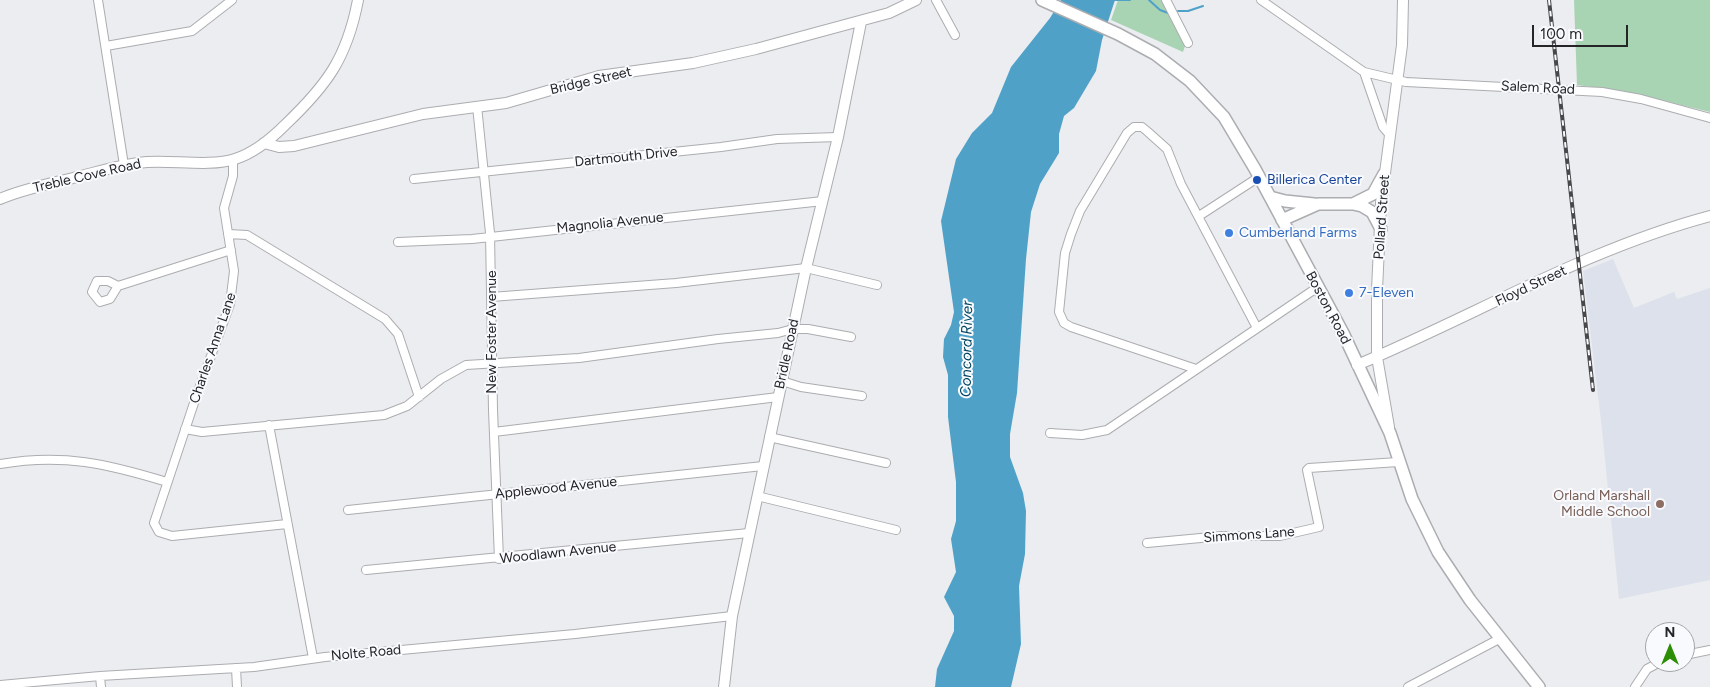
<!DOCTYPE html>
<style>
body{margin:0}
#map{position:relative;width:1710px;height:687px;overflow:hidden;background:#ebedf0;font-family:Figtree,sans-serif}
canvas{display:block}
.north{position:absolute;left:1645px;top:622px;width:50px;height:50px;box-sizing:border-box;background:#f8fafe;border:1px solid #a4a5a8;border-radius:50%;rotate:0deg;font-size:14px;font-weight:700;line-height:20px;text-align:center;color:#252527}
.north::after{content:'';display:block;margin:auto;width:18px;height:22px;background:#2c8e04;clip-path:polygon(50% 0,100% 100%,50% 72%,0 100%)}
.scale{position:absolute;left:1532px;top:25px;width:96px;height:22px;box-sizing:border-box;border:2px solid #252527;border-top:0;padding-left:6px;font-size:15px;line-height:18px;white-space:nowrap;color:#252527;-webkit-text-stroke:4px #f8fafe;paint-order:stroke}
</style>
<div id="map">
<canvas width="1710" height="687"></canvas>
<div class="north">N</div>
<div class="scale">100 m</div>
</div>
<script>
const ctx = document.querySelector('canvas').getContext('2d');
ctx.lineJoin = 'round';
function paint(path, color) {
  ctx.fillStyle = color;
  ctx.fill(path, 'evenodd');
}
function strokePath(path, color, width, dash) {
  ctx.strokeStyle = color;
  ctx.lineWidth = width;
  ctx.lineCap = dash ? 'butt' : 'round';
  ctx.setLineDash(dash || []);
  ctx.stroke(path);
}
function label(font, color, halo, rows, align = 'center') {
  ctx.font = font + ' Figtree,sans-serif';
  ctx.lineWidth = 4;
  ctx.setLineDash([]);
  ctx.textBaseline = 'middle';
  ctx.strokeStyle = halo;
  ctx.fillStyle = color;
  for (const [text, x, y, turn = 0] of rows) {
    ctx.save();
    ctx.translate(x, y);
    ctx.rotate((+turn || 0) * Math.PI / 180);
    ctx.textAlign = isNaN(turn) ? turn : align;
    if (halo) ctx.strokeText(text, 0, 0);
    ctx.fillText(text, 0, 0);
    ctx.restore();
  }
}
paint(new Path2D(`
 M1613,259L1634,308L1674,292L1677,299L1710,288V580L1619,599L1602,429L1583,271Z`), '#dce1eb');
paint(new Path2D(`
 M1118,0H1163L1185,46L1183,52L1111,20Z
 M1574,0H1710V112L1628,92L1577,85Z`), '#a9d4b4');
paint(new Path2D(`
 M1061,0H1115L1102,40L1096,71L1074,108L1064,116L1059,134V153L1040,184L1031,212L1026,259L1017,393L1010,434V457L1023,493L1026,511L1025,554L1019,586L1021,644L1011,687H935L937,669L954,631V616L944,597L956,572L951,539L956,521V482L948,417V375L943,357L944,339L951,325L954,312L941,221L956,159L972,133L992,113L1011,67L1050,18Z`), '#50a1c8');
strokePath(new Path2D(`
 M1112,0H1130
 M1149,0L1160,10L1168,13
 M1178,11H1188L1203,6`), '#50a1c8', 2);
const street = new Path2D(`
 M98,0L124,165
 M936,0L955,35
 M1166,0L1188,43
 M1261,0L1364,72L1406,82L1602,92L1641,99L1710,118
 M106,46L192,31L232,0
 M1364,72L1383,127L1389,134
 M477,106L490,233L493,410L499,559
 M233,160V176L224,208L234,271L230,304L196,397L154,523L159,532L172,536L287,524
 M414,179L721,147L777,139L838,137
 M1199,216L1259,177
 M228,234L247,235L385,319L398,334L419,397
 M398,242L472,239L823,201
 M97,281H108L118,286L110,299L100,302L92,292Z
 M118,286L231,250
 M491,297L676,283L806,268L877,285
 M1196,369L1071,327L1064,323L1059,312L1065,253L1071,234L1080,211L1127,133L1134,127H1142L1148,132L1167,149L1181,184L1257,328
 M782,381L801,387L862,396
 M269,425L313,658
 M185,429L202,432L384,415L407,406L441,379L466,365L579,358L718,339L778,333L793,329H808L851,337
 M494,432L778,397
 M1050,433L1082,435L1107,430L1318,287
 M769,437L886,463
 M0,464C63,453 108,464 167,482
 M757,496L896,530
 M348,510L763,466
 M1147,543L1222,536H1280L1319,527L1307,470L1309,468L1398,462
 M366,570L749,533
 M1685,655L1710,650
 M236,668L237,687
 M100,676L101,687
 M0,685L100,676L254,667L325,657L575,634L732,616
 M1408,687L1501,638
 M1635,687L1647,669L1660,662`);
const secondary = new Path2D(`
 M264,143L279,147L294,146L423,114L506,103L599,76L693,63L756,49L889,13L916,0
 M0,199C23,189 49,184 73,178C98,172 122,164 147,162C174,160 210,167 235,159C254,153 271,139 285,125C327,85 347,58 358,0
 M1357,365C1474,316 1586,249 1710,216
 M1389,427L1377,357V290L1381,203L1402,45L1403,0
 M724,687L732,616L806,268L838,137L861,22`);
const primary = new Path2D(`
 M1042,0L1118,34L1155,54L1190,81L1224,117L1255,169L1343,333L1390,433L1412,499L1438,552L1470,600L1539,687
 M1270,197L1285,201L1314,204
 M1353,204L1373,194L1384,174
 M1282,220L1318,204H1353L1362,206L1372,212L1381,229`);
strokePath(street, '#abadb0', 10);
strokePath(secondary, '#abadb0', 12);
strokePath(primary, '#abadb0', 14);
strokePath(street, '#fff', 8);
strokePath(secondary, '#fff', 10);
strokePath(primary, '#fff', 11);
const rail = new Path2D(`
 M1549,0L1593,390`);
strokePath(rail, '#48484a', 4);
strokePath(rail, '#f8fafe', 2, [5.5]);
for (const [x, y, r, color] of [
 [1257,180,5,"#1a4fb4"],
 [1229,233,5,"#3f7fe0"],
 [1349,293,5,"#3f7fe0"],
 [1660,504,5,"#8d6e63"]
]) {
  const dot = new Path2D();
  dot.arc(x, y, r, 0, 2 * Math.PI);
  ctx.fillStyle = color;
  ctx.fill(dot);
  strokePath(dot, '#f8fafe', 2);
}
label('14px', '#252527', '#f8fafe', [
 ["Bridge Street",591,81,-13],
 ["Salem Road",1538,88,3],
 ["Dartmouth Drive",626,157,-6],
 ["Treble Cove Road",87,176,-13],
 ["Pollard Street",1382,217,-86],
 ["Magnolia Avenue",610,223,-6],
 ["Floyd Street",1531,286,-25],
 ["Boston Road",1328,308,62],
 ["New Foster Avenue",492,332,-90],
 ["Charles Anna Lane",213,348,-71],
 ["Bridle Road",787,354,-78],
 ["Applewood Avenue",556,488,-6],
 ["Simmons Lane",1249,535,-4],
 ["Woodlawn Avenue",558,553,-6],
 ["Nolte Road",366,653,-5]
]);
label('14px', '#164399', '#f8fafe', [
 ["Billerica Center",1267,180]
], 'left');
label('14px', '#366cbe', '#f8fafe', [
 ["Cumberland Farms",1239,233],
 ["7-Eleven",1359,293]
], 'left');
label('14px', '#785e54', '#f8fafe', [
 ["Orland Marshall",1650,496],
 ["Middle School",1650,512]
], 'right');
label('italic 15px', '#004661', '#f8fafe', [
 ["Concord River",967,349,-89]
]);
</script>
